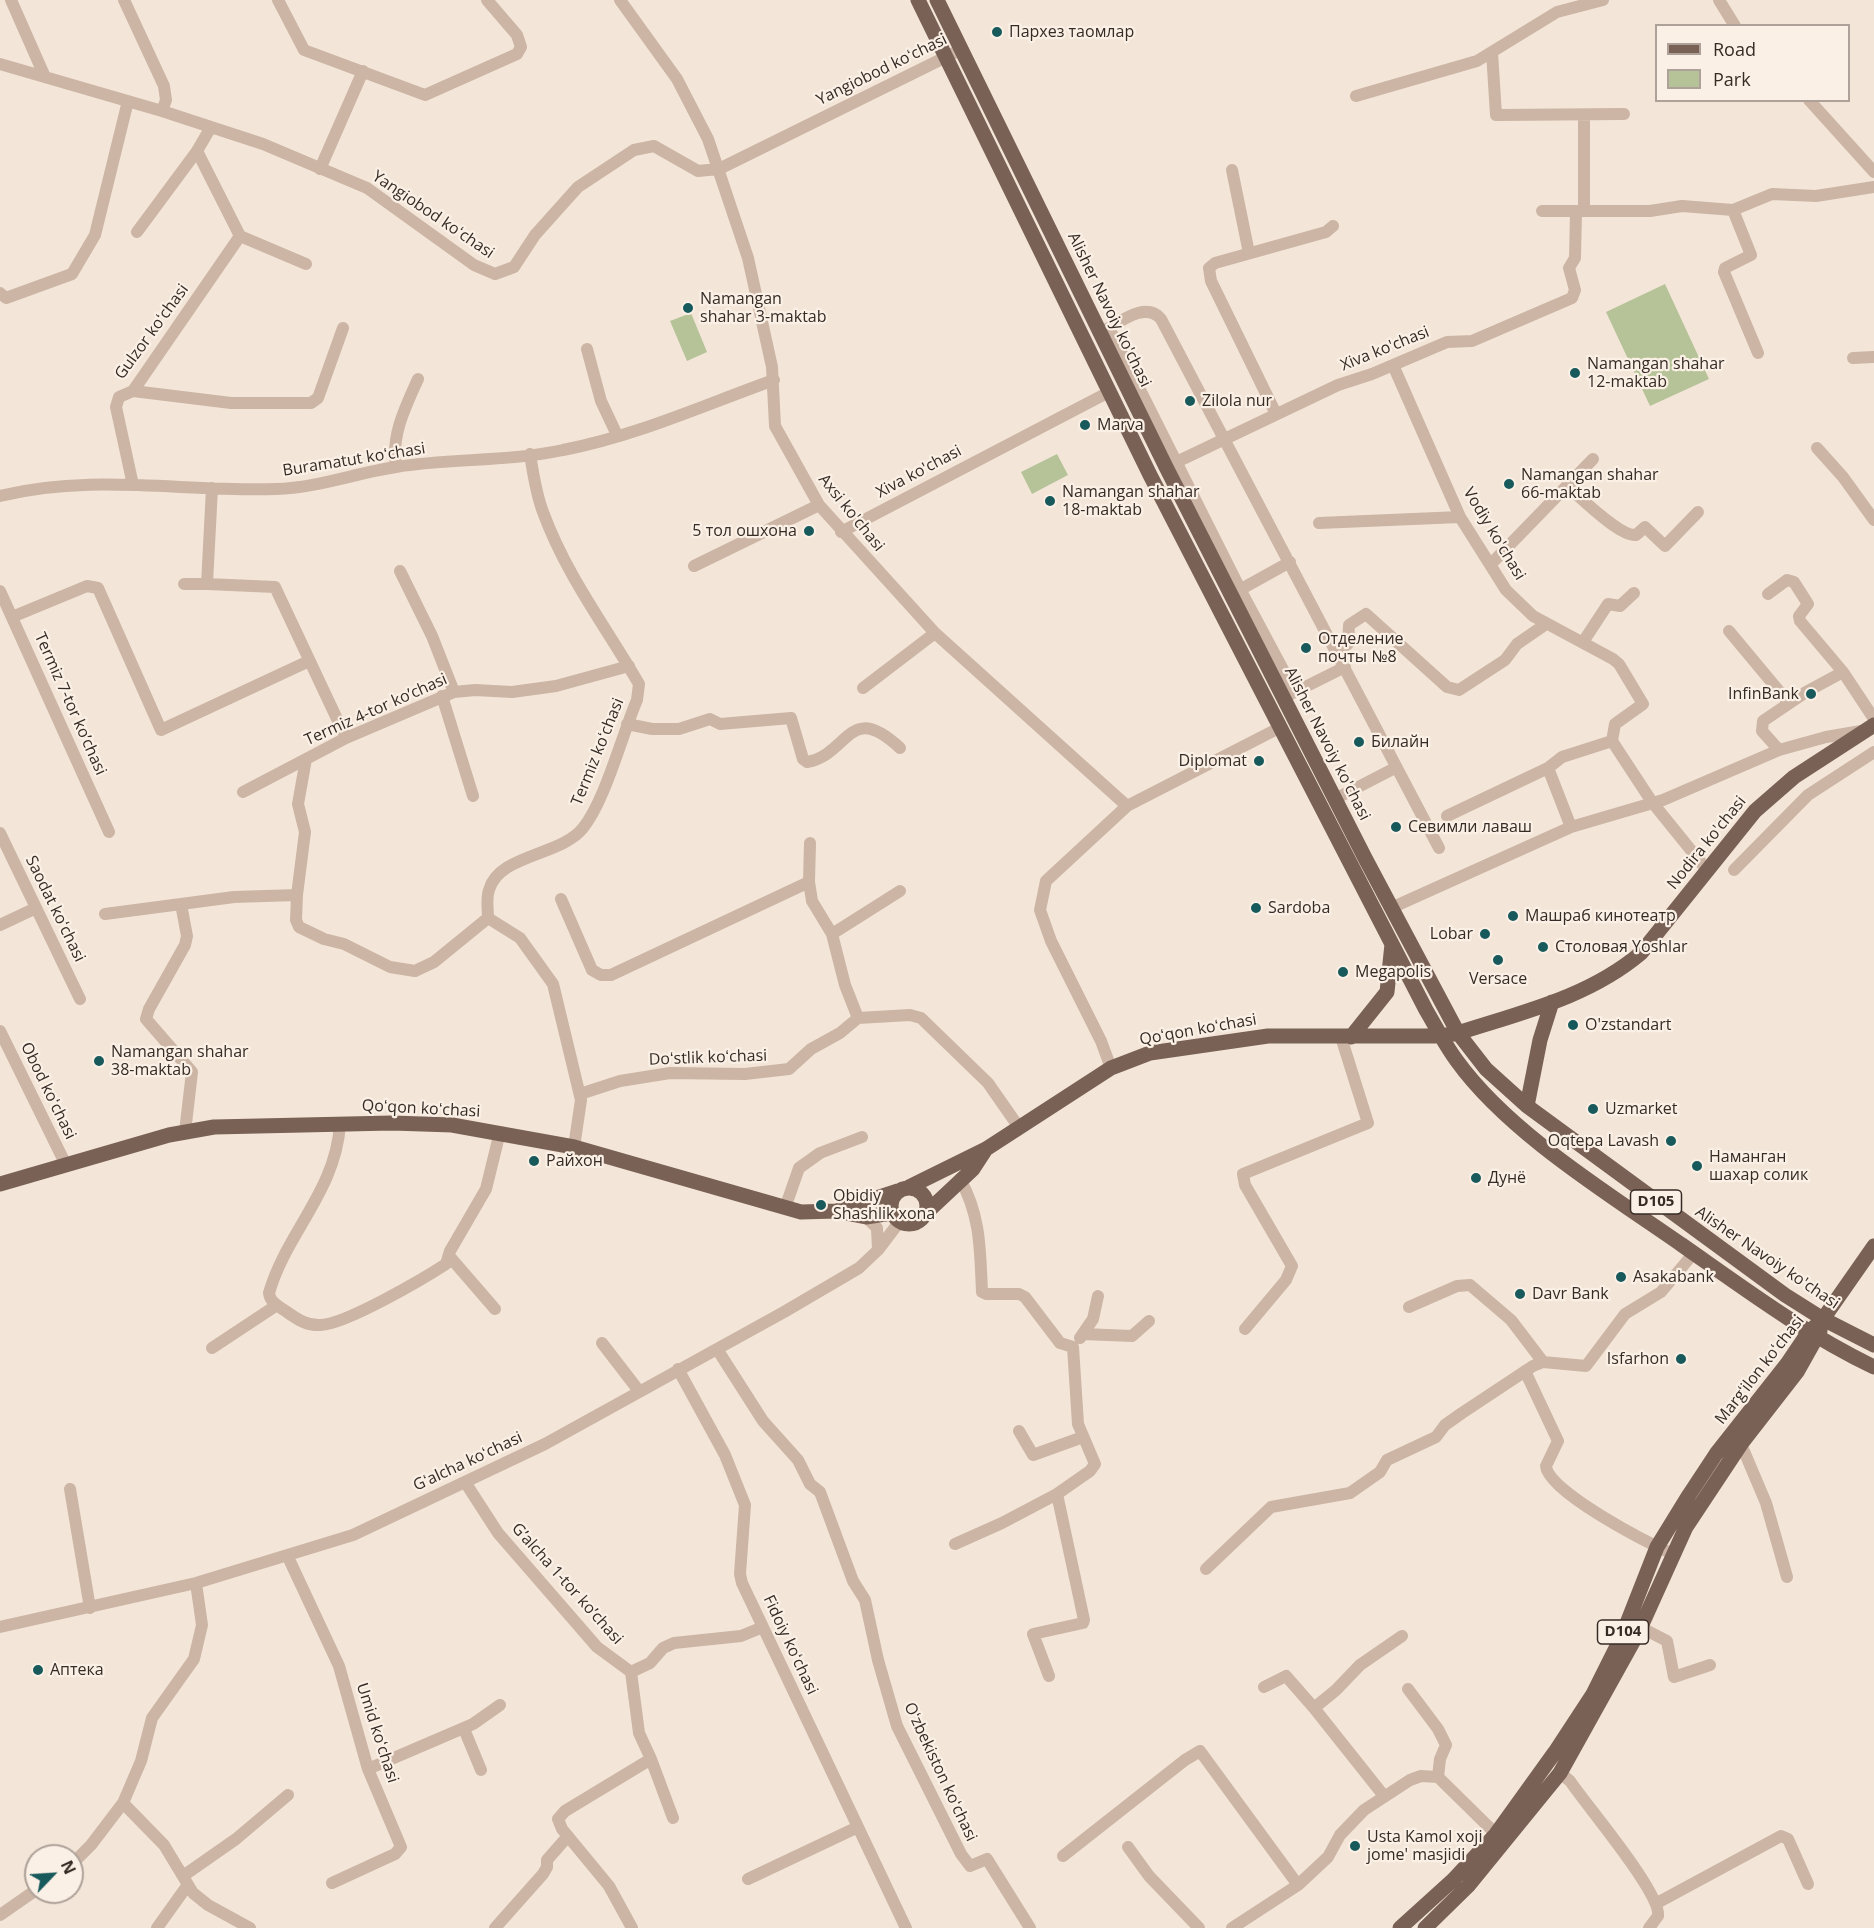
<!DOCTYPE html>
<meta charset="utf-8">
<style>
body{margin:0}
#map{position:relative;width:1874px;height:1928px;overflow:hidden;background:#f3e6d9;font-family:"Open Sans",sans-serif}
canvas{display:block}
.legend{position:absolute;left:1655px;top:24px;width:195px;height:78px;box-sizing:border-box;background:#fbf0e5;border:2px solid #ada199;margin:0;padding:8px 10px;list-style:none;font-size:18px;color:#372b26}
.legend li{display:flex;align-items:center;gap:12px;height:30px}
.legend b{width:30px;border:2px solid #ada199}
.north{position:absolute;left:24px;top:1844px;width:60px;height:60px;box-sizing:border-box;background:#fbf0e5;border:2px solid #ada199;border-radius:50%;rotate:65deg;font-size:16px;font-weight:700;line-height:24px;text-align:center;color:#372b26}
.north::after{content:'';display:block;margin:auto;width:21px;height:27px;background:#18595c;clip-path:polygon(50% 0,100% 100%,50% 72%,0 100%)}
</style>
<div id="map">
<canvas width="1874" height="1928"></canvas>
<ul class="legend">
<li><b style="height:8px;background:#7a6156"></b>Road</li>
<li><b style="height:16px;background:#b6c398"></b>Park</li>
</ul>
<div class="north">N</div>
</div>
<script>
const ctx = document.querySelector('canvas').getContext('2d');
ctx.lineJoin = 'round';
function paint(path, color) {
  ctx.fillStyle = color;
  ctx.fill(path, 'evenodd');
}
function strokePath(path, color, width, dash) {
  ctx.strokeStyle = color;
  ctx.lineWidth = width;
  ctx.lineCap = dash ? 'butt' : 'round';
  ctx.setLineDash(dash || []);
  ctx.stroke(path);
}
function label(font, color, halo, rows, align = 'center') {
  ctx.font = font + ' "Open Sans",sans-serif';
  ctx.lineWidth = 4.5;
  ctx.setLineDash([]);
  ctx.textBaseline = 'middle';
  ctx.strokeStyle = halo;
  ctx.fillStyle = color;
  for (const [text, x, y, turn = 0] of rows) {
    ctx.save();
    ctx.translate(x, y);
    ctx.rotate((+turn || 0) * Math.PI / 180);
    ctx.textAlign = isNaN(turn) ? turn : align;
    if (halo) ctx.strokeText(text, 0, 0);
    ctx.fillText(text, 0, 0);
    ctx.restore();
  }
}
paint(new Path2D(`
 M1665,284L1709,379L1650,406L1606,312Z
 M691,313L707,352L687,361L670,321Z
 M1057,454L1068,475L1032,494L1021,472Z`), '#b6c398');
strokePath(new Path2D(`
 M11,0L45,77
 M124,0L164,86L166,100L162,111
 M278,0L304,50L425,95L517,54L521,47L517,35L487,0
 M620,0L677,79L708,139L748,258L772,367L775,426L819,505L935,633L1127,806L1281,727
 M1719,0L1735,26
 M1492,52L1496,115L1624,114
 M0,64L162,111L263,144L367,188L474,265L495,274L514,267L535,235L578,187L634,150L654,146L698,171L719,169L954,53
 M1356,96L1477,61L1557,12L1603,0
 M1809,100L1874,172
 M320,169L363,71
 M1232,170L1249,253
 M1733,210L1751,255L1725,268L1724,272L1758,353
 M1542,211H1650L1682,206L1733,210L1772,194L1816,196L1874,187
 M1584,211V116
 M137,232L197,151L211,127
 M240,236L306,264
 M0,293L6,298L72,274L95,235L128,101
 M1109,328L1240,589L1295,692
 M1100,333C1118,324 1145,300 1161,319L1439,848
 M587,349L601,401L617,435
 M1853,358L1874,357
 M1393,365L1460,517L1506,590L1533,616L1613,659L1619,664L1643,704L1615,724L1612,741L1652,802L1707,870
 M133,391L231,403H311L318,398L343,328
 M1276,414L1211,281L1209,268L1215,263L1326,232L1333,226
 M1817,448L1843,477L1874,520
 M530,454C533,473 536,494 543,512C566,575 606,627 639,684L637,700C622,735 605,801 583,828C561,856 499,854 489,890C486,898 488,909 488,918L520,938L553,984L581,1100L574,1147
 M396,467C391,435 405,408 418,379
 M1166,467L1338,385L1372,374L1447,342L1472,341L1572,298L1575,290L1569,268L1575,258L1576,212
 M133,485L116,407L119,397L133,391L240,236L197,151
 M1567,486C1580,497 1620,537 1636,535L1645,527L1665,546L1698,512
 M212,488L207,584L275,587L346,738
 M0,496C91,473 183,492 276,489C316,488 356,473 396,467C451,458 508,462 563,450C636,436 704,405 774,380
 M1319,523L1460,517
 M841,532L1109,392
 M1491,564L1593,459
 M694,566L819,505
 M400,571L432,636L454,692
 M184,584H207
 M0,591L109,832
 M1234,593L1290,562
 M1768,594L1787,580L1794,582L1808,604L1799,616L1800,621L1843,672L1874,719
 M12,617L87,586L98,588L161,730L309,661
 M1729,631L1789,703
 M1583,642L1608,604L1620,606L1634,593
 M1337,652L1348,644L1349,625L1366,614L1447,687L1459,690L1505,660L1517,644L1546,624
 M863,688L935,633
 M1289,695L1345,667
 M442,696L473,796
 M627,724L652,729H679L710,719L720,724L791,718L803,759L807,762C850,754 848,700 900,748
 M1779,750L1762,731L1763,721L1806,692L1843,672
 M1548,768L1571,827
 M243,792L306,759
 M1335,799L1395,768
 M1447,816L1548,768L1562,757L1612,741
 M0,833L80,999
 M810,843L809,882L812,901L832,934L845,985L858,1018L910,1015L921,1018L988,1083L1018,1126
 M1734,870L1808,795L1874,752
 M561,899L592,970L601,975H611L809,882
 M1391,908L1571,827L1663,800L1779,750L1826,737L1861,731
 M105,914L181,904
 M488,918L434,962L415,971L390,967L344,944L324,939L299,927L296,920L297,895L305,832L298,804L306,759L346,738L454,692L475,690L512,692L556,686L629,666
 M0,925L36,908
 M832,934L900,891
 M0,1031L66,1165
 M1111,1068L1101,1041L1051,941L1040,910L1046,881L1127,806
 M580,1094L620,1081L670,1073L745,1074L789,1069L811,1049L840,1033L858,1018
 M340,1124C336,1191 286,1233 269,1293C270,1303 280,1307 287,1312C298,1320 308,1326 321,1325C346,1324 423,1279 446,1264L450,1251L486,1189L500,1132
 M185,1132L192,1072L146,1019L149,1009L185,945L187,936L181,904L234,897L297,895
 M960,1179C981,1216 980,1251 982,1292L986,1294H1019L1025,1297L1060,1343L1073,1347L1078,1424L1095,1464L1090,1471L1057,1494L1084,1620L1083,1623L1033,1634L1049,1676
 M785,1208L799,1168L820,1153L862,1137
 M866,1217L877,1228L878,1250
 M450,1257L495,1309
 M1409,1307L1457,1286L1470,1285L1511,1320L1543,1362
 M1245,1329L1286,1280L1292,1266L1245,1185L1243,1174L1368,1123L1341,1037
 M1083,1334L1132,1336L1149,1321
 M1080,1338L1093,1319L1098,1296
 M602,1343L639,1391
 M212,1348L277,1305
 M717,1349L763,1421L798,1460L810,1484L820,1492L853,1581L865,1600L878,1660L897,1726L961,1854L970,1866L987,1859L1030,1928
 M678,1369L725,1455L745,1505L740,1574L742,1583L906,1928
 M1525,1371L1558,1441L1546,1466C1548,1492 1648,1543 1673,1554
 M1019,1431L1033,1455L1083,1437
 M1741,1444L1766,1503L1787,1577
 M465,1482L498,1533L597,1647L631,1672L650,1663L663,1648L674,1643L741,1636L763,1627
 M70,1489L90,1608
 M955,1544L1002,1523L1057,1494
 M288,1557L339,1666L368,1769L401,1847L395,1854L332,1883
 M1206,1569L1271,1507L1350,1493L1380,1472L1387,1460L1436,1437L1445,1425L1462,1413L1533,1366L1543,1362L1586,1366L1625,1314L1661,1292L1693,1254
 M0,1627L196,1583L353,1535L545,1444L784,1312L859,1268L878,1250L900,1221
 M1640,1627L1667,1641L1674,1677L1710,1665
 M631,1672L639,1733L651,1759L565,1811L558,1819L562,1829L609,1886L632,1928
 M1264,1687L1286,1676L1314,1708
 M1408,1689L1438,1729L1446,1745L1440,1759L1438,1777
 M464,1729L481,1770
 M651,1759L673,1818
 M368,1769L473,1724L500,1705
 M1560,1773L1570,1781C1586,1805 1662,1894 1658,1916L1649,1928
 M1384,1796L1314,1708L1336,1690L1360,1665L1402,1636
 M123,1803L164,1845L193,1893L208,1905L250,1928
 M1128,1847L1149,1876L1199,1928
 M1063,1856L1185,1760L1200,1751L1298,1885
 M72,1864L91,1845L123,1803L141,1761L152,1718L194,1659L202,1625L196,1583
 M183,1876L236,1839L288,1795
 M748,1879L858,1827
 M1657,1903L1781,1836L1788,1839L1808,1884
 M0,1915L36,1890
 M157,1928L187,1886
 M495,1928L543,1874L547,1867V1860L568,1836
 M1232,1928L1298,1885L1328,1857L1340,1835L1364,1810L1410,1780L1421,1776L1438,1777L1496,1834`), '#ccb5a4', 12);
strokePath(new Path2D(`
 M918,0L1150,475L1426,1010C1436,1027 1445,1045 1457,1061C1509,1133 1609,1194 1682,1245C1745,1289 1805,1334 1874,1367
 M937,0L1166,467L1365,858L1458,1033L1486,1069L1527,1106L1785,1295L1823,1319L1874,1345
 M1351,1037L1387,992L1392,944
 M1527,1106L1540,1040L1552,1002
 M0,1184L169,1135L214,1127L392,1123L452,1125L574,1147L801,1212L837,1211L898,1191
 M909,1187L986,1149L1111,1068L1150,1053L1268,1036H1441L1458,1033C1523,1012 1589,997 1641,953L1755,811L1794,777L1874,725
 M891 1206a18 18 0 1 1 36 0a18 18 0 1 1-36 0Z
 M840,1212L866,1217L892,1213
 M926,1213L973,1169L986,1149
 M1400,1928L1453,1880L1496,1834L1555,1752L1593,1694L1622,1636L1657,1547L1689,1495L1716,1454L1787,1364L1808,1333L1823,1319L1874,1246
 M1425,1928L1468,1886L1560,1773L1639,1631L1686,1527L1741,1444L1797,1372L1820,1331`), '#7a6156', 15);
for (const [x, y, r, color] of [
 [997,32,6,"#18595c"],
 [688,308,6,"#18595c"],
 [1575,373,6,"#18595c"],
 [1190,401,6,"#18595c"],
 [1085,425,6,"#18595c"],
 [1509,484,6,"#18595c"],
 [1050,501,6,"#18595c"],
 [809,531,6,"#18595c"],
 [1306,648,6,"#18595c"],
 [1811,694,6,"#18595c"],
 [1359,742,6,"#18595c"],
 [1259,761,6,"#18595c"],
 [1396,827,6,"#18595c"],
 [1256,908,6,"#18595c"],
 [1513,916,6,"#18595c"],
 [1485,934,6,"#18595c"],
 [1543,947,6,"#18595c"],
 [1498,960,6,"#18595c"],
 [1343,972,6,"#18595c"],
 [1573,1025,6,"#18595c"],
 [99,1061,6,"#18595c"],
 [1593,1109,6,"#18595c"],
 [1671,1141,6,"#18595c"],
 [534,1161,6,"#18595c"],
 [1697,1166,6,"#18595c"],
 [1476,1178,6,"#18595c"],
 [821,1205,6,"#18595c"],
 [1621,1277,6,"#18595c"],
 [1520,1294,6,"#18595c"],
 [1681,1359,6,"#18595c"],
 [38,1670,6,"#18595c"],
 [1355,1846,6,"#18595c"]
]) {
  const dot = new Path2D();
  dot.arc(x, y, r, 0, 2 * Math.PI);
  ctx.fillStyle = color;
  ctx.fill(dot);
  strokePath(dot, '#fbf0e5', 2);
}
for (const [x, y, w] of [
 [1656,1202,51],
 [1623,1632,51]
]) {
  const box = new Path2D();
  box.roundRect(x - w / 2, y - 12, w, 24, 4.5);
  ctx.fillStyle = '#fbf0e5';
  ctx.fill(box);
  strokePath(box, '#372b26', 1.5);
}
label('bold 15px', '#372b26', null, [
 ["D105",1656,1202],
 ["D104",1623,1632]
]);
label('16px', '#372b26', '#fbf0e5', [
 ["Пархез таомлар",1009,32],
 ["Namangan",700,299],
 ["shahar 3-maktab",700,317],
 ["Namangan shahar",1587,364],
 ["12-maktab",1587,382],
 ["Zilola nur",1202,401],
 ["Marva",1097,425],
 ["Namangan shahar",1521,475],
 ["66-maktab",1521,493],
 ["Namangan shahar",1062,492],
 ["18-maktab",1062,510],
 ["5 тол ошхона",797,531,"right"],
 ["Отделение",1318,639],
 ["почты №8",1318,657],
 ["InfinBank",1799,694,"right"],
 ["Билайн",1371,742],
 ["Diplomat",1247,761,"right"],
 ["Севимли лаваш",1408,827],
 ["Sardoba",1268,908],
 ["Машраб кинотеатр",1525,916],
 ["Lobar",1473,934,"right"],
 ["Столовая Yoshlar",1555,947],
 ["Megapolis",1355,972],
 ["Versace",1498,979,"center"],
 ["O'zstandart",1585,1025],
 ["Namangan shahar",111,1052],
 ["38-maktab",111,1070],
 ["Uzmarket",1605,1109],
 ["Oqtepa Lavash",1659,1141,"right"],
 ["Наманган",1709,1157],
 ["шахар солик",1709,1175],
 ["Райхон",546,1161],
 ["Дунё",1488,1178],
 ["Obidiy",833,1196],
 ["Shashlik xona",833,1214],
 ["Asakabank",1633,1277],
 ["Davr Bank",1532,1294],
 ["Isfarhon",1669,1359,"right"],
 ["Аптека",50,1670],
 ["Usta Kamol xoji",1367,1837],
 ["jome' masjidi",1367,1855]
], 'left');
label('16px', '#372b26', '#fbf0e5', [
 ["Yangiobod koʻchasi",882,70,-26],
 ["Yangiobod koʻchasi",433,215,34],
 ["Alisher Navoiy ko'chasi",1109,310,64],
 ["Gulzor koʻchasi",152,332,-54],
 ["Xiva ko'chasi",1385,349,-22],
 ["Buramatut koʻchasi",354,460,-9],
 ["Xiva ko'chasi",919,472,-28],
 ["Axsi ko'chasi",851,513,51],
 ["Vodiy ko'chasi",1494,534,59],
 ["Termiz 7-tor koʼchasi",70,704,66],
 ["Termiz 4-tor koʼchasi",376,710,-24],
 ["Alisher Navoiy ko'chasi",1327,744,63],
 ["Termiz koʻchasi",598,752,-68],
 ["Nodira ko'chasi",1707,843,-51],
 ["Saodat koʻchasi",55,909,64],
 ["Qoʻqon koʻchasi",1198,1030,-10],
 ["Doʻstlik koʻchasi",708,1058,-2],
 ["Obod koʻchasi",48,1091,64],
 ["Qoʻqon koʻchasi",421,1109,3],
 ["Alisher Navoiy ko'chasi",1767,1258,34],
 ["Margʻilon koʻchasi",1760,1370,-52],
 ["Gʻalcha koʻchasi",468,1462,-25],
 ["Gʼalcha 1-tor koʼchasi",567,1584,48],
 ["Fidoiy koʻchasi",790,1645,65],
 ["Umid koʻchasi",377,1733,72],
 ["Oʻzbekiston koʻchasi",940,1772,65]
]);
</script>
